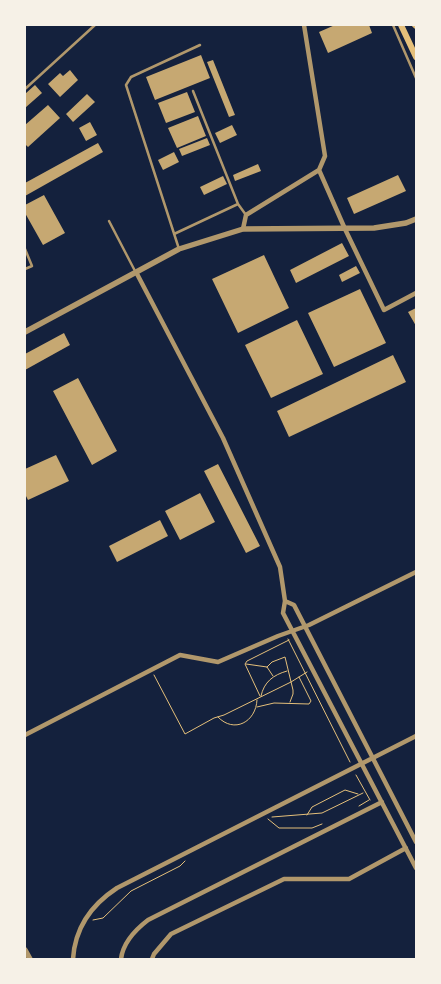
<!DOCTYPE html>
<style>
body{margin:0}
#map{position:relative;width:441px;height:984px;overflow:hidden;background:#14213d;font-family:Cabin,sans-serif}
canvas{display:block}
.frame{position:absolute;inset:0;border:26px solid #f6f1e7;pointer-events:none}
</style>
<div id="map">
<canvas width="441" height="984"></canvas>
<div class="frame"></div>
</div>
<script>
const ctx = document.querySelector('canvas').getContext('2d');
ctx.lineJoin = 'round';
function paint(path, color) {
  ctx.fillStyle = color;
  ctx.fill(path, 'evenodd');
}
function strokePath(path, color, width, dash) {
  ctx.strokeStyle = color;
  ctx.lineWidth = width;
  ctx.lineCap = dash ? 'butt' : 'round';
  ctx.setLineDash(dash || []);
  ctx.stroke(path);
}
paint(new Path2D(`
 M335,25H369L372,33L328,53L319,32Z
 M201,55L210,78L155,100L146,77Z
 M213,60L235,115L229,117L207,62Z
 M70,70L78,80L60,97L48,84L60,73L63,76Z
 M35,85L42,93L25,108V94Z
 M187,92L195,112L166,123L158,103Z
 M87,94L95,102L73,122L66,114Z
 M48,105L60,118L28,147L25,144V125Z
 M198,116L206,136L177,148L168,128Z
 M90,122L97,135L86,141L79,128Z
 M232,125L237,135L220,143L215,133Z
 M207,138L210,145L182,156L179,149Z
 M98,143L103,152L25,196V183Z
 M174,152L179,162L163,170L158,160Z
 M258,164L261,171L235,181L233,175Z
 M398,175L406,191L354,214L347,198Z
 M223,176L227,184L204,195L200,187Z
 M44,195L65,233L43,245L25,213V205Z
 M342,243L349,256L296,283L290,270Z
 M264,255L289,308L238,333L212,279Z
 M356,266L360,273L342,282L339,275Z
 M360,289L386,343L334,367L308,313Z
 M416,308V326L408,312Z
 M297,320L323,374L271,398L245,345Z
 M64,333L70,345L25,370V354Z
 M393,355L406,382L289,437L277,411Z
 M78,378L117,451L92,465L53,391Z
 M56,455L69,481L28,500L25,494V469Z
 M218,464L260,546L246,553L204,471Z
 M200,493L215,522L180,540L165,511Z
 M160,520L168,536L117,562L109,546Z`), '#c6a872');
strokePath(new Path2D(`
 M288,639L350,762
 M246,664L267,667L273,676
 M267,667L272,662L285,657L293,690V694L290,702
 M154,675L185,734L214,718L224,715L291,682L307,672
 M260,696L245,664L247,661L289,640
 M261,696C264,682 273,675 287,671
 M257,707L274,703L309,704L311,701L299,677
 M218,717C234,734 256,722 257,700
 M356,775L370,800
 M359,806L369,800
 M307,815L312,807L345,790L358,794
 M272,817L322,813L363,793
 M268,819L279,828H312L322,824
 M93,920L103,918L131,891L180,866L185,861`), '#e5c07b', 1);
strokePath(new Path2D(`
 M393,25L416,78
 M25,89L95,25
 M193,91L238,204
 M109,221L135,271
 M174,234L238,204L246,215
 M25,249L32,266L25,269
 M179,249L126,85L131,77L200,45`), '#b1986c', 2.5);
strokePath(new Path2D(`
 M319,170L345,229L384,310L416,293
 M243,229L246,215L319,170L325,156L304,25
 M136,272L223,438L280,567L285,601L283,613L416,868
 M285,601L294,605L416,842
 M25,735L180,655L218,662L278,636L309,625L416,572
 M73,959C75,927 91,905 117,888L416,736
 M121,959C123,942 135,930 148,920L382,802
 M152,959L154,954L171,934L284,879H349L406,848`), '#b1986c', 4.5);
strokePath(new Path2D(`
 M25,332L179,249L243,229L374,228L406,223L416,219
 M25,950L30,959`), '#b1986c', 5.5);
strokePath(new Path2D(`
 M401,25L416,57
 M415,25L416,26`), '#e5c07b', 6);
</script>
